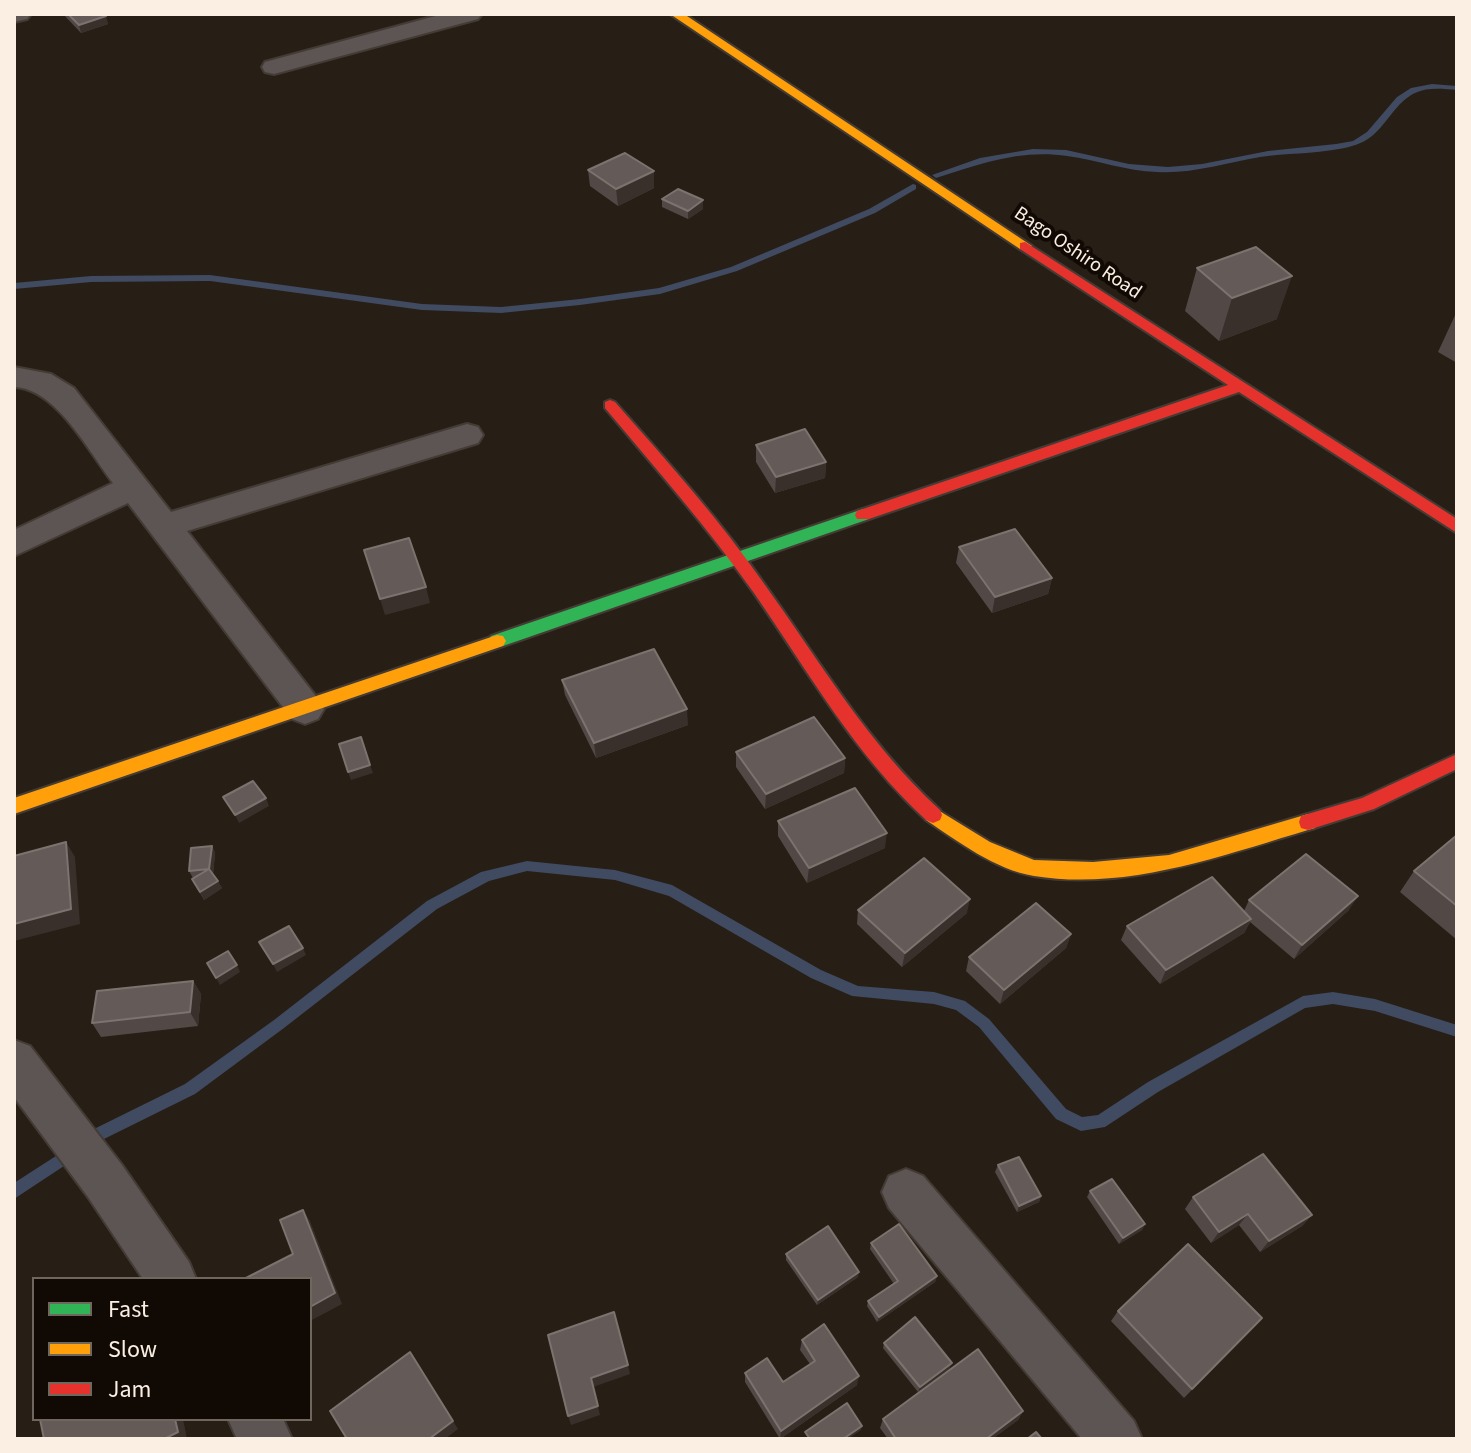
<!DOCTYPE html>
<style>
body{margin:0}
#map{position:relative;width:1471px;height:1453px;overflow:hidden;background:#271e15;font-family:"Source Sans 3",sans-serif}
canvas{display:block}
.frame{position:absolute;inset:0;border:16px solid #fbefe4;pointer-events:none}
.legend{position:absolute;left:32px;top:1277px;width:280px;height:144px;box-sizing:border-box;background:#110a04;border:2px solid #6f665e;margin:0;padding:10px 14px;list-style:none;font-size:24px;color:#fbefe4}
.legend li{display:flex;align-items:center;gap:16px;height:40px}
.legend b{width:40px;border:2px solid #6f665e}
</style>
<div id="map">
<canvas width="1471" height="1453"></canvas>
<div class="frame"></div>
<ul class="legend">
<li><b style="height:10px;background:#30b455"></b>Fast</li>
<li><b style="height:10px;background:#ff9f0a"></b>Slow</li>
<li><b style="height:10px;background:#e5322d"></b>Jam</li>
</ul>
</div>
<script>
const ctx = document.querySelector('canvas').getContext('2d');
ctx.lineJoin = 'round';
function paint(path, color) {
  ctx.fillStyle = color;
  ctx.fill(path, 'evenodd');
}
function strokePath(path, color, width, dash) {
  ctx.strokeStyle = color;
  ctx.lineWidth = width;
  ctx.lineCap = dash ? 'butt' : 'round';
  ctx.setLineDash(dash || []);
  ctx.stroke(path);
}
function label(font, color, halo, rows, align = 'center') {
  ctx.font = font + ' "Source Sans 3",sans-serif';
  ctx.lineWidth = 8;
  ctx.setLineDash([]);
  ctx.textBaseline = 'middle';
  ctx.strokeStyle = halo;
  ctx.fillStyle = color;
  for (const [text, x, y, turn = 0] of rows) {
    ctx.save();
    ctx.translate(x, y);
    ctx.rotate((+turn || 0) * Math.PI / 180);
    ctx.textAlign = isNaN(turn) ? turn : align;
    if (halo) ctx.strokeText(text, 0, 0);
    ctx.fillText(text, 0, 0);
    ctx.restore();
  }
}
paint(new Path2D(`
 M1432,84L1457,86V90C1443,89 1428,87 1415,93C1396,102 1388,123 1372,136C1362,144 1351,147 1339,149C1313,154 1286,153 1260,157C1225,163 1192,174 1157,172C1126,171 1097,160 1067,156C1021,149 979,164 936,178L932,175L980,158L1033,149L1066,150L1129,164L1168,167L1202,164L1268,151L1336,144L1353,141L1367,132L1397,97L1411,88Z
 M913,184L916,185V189L875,213L737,271L660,294L580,305L501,313L422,310L210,281L91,282L14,289V283L91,276L210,275L422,304L501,307L580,299L659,288L731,267L869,209Z
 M527,861L615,870L672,885L821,970L858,986L934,992L965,1001L989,1019L1066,1109L1082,1117L1098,1115L1148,1082L1303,996L1333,992L1375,999L1457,1025V1037L1375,1011L1333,1004L1305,1008L1158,1092L1105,1127L1081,1131L1056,1119L979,1027L956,1010L934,1004L852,996L811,978L669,896L615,880L527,871L489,881L437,909L284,1028L195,1094L104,1139L99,1141L94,1139L92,1134L94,1129L185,1084L274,1020L427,901L481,872Z
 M59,1154L64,1156L66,1161L64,1166L14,1199V1183Z`), '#404a60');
const street = new Path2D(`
 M14,14H31L27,19L14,22Z
 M443,14H482L478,19L274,74L265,72L262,67L265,62Z
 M14,367L51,374L74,388L171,512L467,424L478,427L483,435L478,443L187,531L318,699L324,709L318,719L305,724L292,719L128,503L14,556V530L113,483C89,452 56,388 14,387Z
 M14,1040L30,1046L122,1165L189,1262L196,1279H143L88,1197L14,1097Z
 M906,1169L923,1176L1134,1421L1142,1439H1082L889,1208L882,1192L889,1176Z
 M228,1419H283L292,1439H237Z`);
const fast = new Path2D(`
 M863,509L871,515L869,519L503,646H491L488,641L491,636Z`);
const slow = new Path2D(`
 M670,14H684L1032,246L1025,250L1020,249Z
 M497,635L503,636L506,641L503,646L14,814V798Z
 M933,807L990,842L1034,860L1093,862L1169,855L1308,814L1315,816L1317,822L1315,828L1308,830C1221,856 1126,891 1034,876C996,870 957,841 926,820L924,815L926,810Z`);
const jam = new Path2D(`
 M1025,242L1457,519V533L1239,392L869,519H857L855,515L857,511L1228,385L1020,249V243Z
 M610,400L615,402C667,461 720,520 765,585C821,663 868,744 940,810L942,815L940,820L933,823L926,820C855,755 809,673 754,593C708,528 656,469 605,408V402Z
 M1457,754V769L1374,809L1308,830L1301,828L1299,822L1301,816L1362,798Z`);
strokePath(street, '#433b34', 4);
strokePath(fast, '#433b34', 4);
strokePath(slow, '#433b34', 4);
strokePath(jam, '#433b34', 4);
paint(street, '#5c5554');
paint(fast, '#30b455');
paint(slow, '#ff9f0a');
paint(jam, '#e5322d');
paint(new Path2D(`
 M63,14H104L108,24L81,33Z
 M588,170L654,171V188L618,206L590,186Z
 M662,199L703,209L688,219L662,207Z
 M1197,268L1277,319L1219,341L1185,311Z
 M1457,311V363L1438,352Z
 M756,445L826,462L825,478L775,493L756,462Z
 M959,547L1052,578L1048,594L992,613L956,563Z
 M562,680L688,725L596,758L565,695Z
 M736,752L845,758L844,773L765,809L736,767Z
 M778,821L885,848L807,883L778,836Z
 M1457,835V940L1400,892L1414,871Z
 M212,846L215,853L213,874L222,888L204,900L192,879L193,878L189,871Z
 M1249,900L1349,910L1294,959L1250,922L1244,933L1160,984L1121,940L1127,926L1244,911Z
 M858,910L967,913L902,967L857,924Z
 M1071,934L1066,948L1000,1004L966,971L969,957Z
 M193,981L201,994L198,1026L101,1037L92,1023Z
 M998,1165L1041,1196L1039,1202L1017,1212L995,1172Z
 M1090,1191L1145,1224L1142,1230L1119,1244L1087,1197Z
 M1193,1197L1312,1215L1302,1226L1260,1252L1239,1225L1211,1243L1185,1209Z
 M871,1243L937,1276L935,1282L877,1322L867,1306L868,1301L894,1284L870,1249Z
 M786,1254L858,1277L817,1305L786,1260Z
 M1118,1311L1262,1318L1184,1398L1111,1321Z
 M802,1340L857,1385L780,1439L745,1382V1373L783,1382L810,1364L800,1350Z
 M884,1343L950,1368L918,1392L883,1348Z
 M1023,1411L1018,1420L992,1439H888L880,1428L883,1419Z`), '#524947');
paint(new Path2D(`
 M106,16L108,24L81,33L79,25Z
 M654,171V188L618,206L616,189Z
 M703,200V209L688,219V211Z
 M1292,276L1277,319L1219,341L1232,298Z
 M826,462L825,478L775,493L776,477Z
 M1052,578L1048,594L992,613L995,597Z
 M426,587L430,603L385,615L380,599Z
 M687,709L688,725L596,758L594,743Z
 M845,758L844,773L765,809L766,794Z
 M370,765L373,773L351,780L348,772Z
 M266,798L269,806L239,823L235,815Z
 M887,833L885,848L807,883L809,868Z
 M66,842L75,857L80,924L14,941V924Z
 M212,846L215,853L213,876L209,869Z
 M218,881L222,888L204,900L200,892Z
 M1358,896L1349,910L1294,959L1302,945Z
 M970,899L967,913L902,967L905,953Z
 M1251,919L1244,933L1160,984L1166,970Z
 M1071,934L1066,948L1000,1004L1004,990Z
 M303,948L306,955L277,972L273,964Z
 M237,965L240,972L220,985L216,978Z
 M193,981L201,994L198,1026L190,1012Z
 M1041,1196L1039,1202L1017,1212L1019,1206Z
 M303,1210L310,1221L342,1304L310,1321Z
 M1248,1214L1239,1225L1211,1243L1219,1232Z
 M1312,1215L1302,1226L1260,1252L1269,1241Z
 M1145,1224L1142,1230L1119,1244L1123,1238Z
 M859,1272L858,1277L817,1305L818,1300Z
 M937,1276L935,1282L877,1322L879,1317Z
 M952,1363L950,1368L918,1392L920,1387Z
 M628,1365L630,1374L593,1387L600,1415L571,1425L568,1416L591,1378Z
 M859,1376L857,1385L780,1439L781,1431Z
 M1023,1411L1018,1420L992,1439H986Z
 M175,1419H183L187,1439H164Z
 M453,1421L458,1429L445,1439H429Z
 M862,1426L861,1430L848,1439H843Z`), '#39302c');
const building = new Path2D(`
 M68,14H104L106,16L79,25Z
 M625,153L654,171L616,189L588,170Z
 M678,189L703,200L688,211L662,199Z
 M1256,247L1292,276L1232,298L1197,268Z
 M805,429L826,462L776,477L756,445Z
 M1015,529L1052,578L995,597L959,547Z
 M409,538L426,587L380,599L364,550Z
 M654,649L687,709L594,743L562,680Z
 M814,717L845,758L766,794L736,752Z
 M361,737L370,765L348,772L339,744Z
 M253,781L266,798L235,815L223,797Z
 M855,788L887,833L809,868L778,821Z
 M1457,835V906L1414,871Z
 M66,842L71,909L14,924V856Z
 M212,846L209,869L189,871L191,848Z
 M1306,854L1358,896L1302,945L1249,900Z
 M924,858L970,899L905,953L858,910Z
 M209,869L218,881L200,892L192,879Z
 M1212,877L1251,919L1166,970L1127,926Z
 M1036,903L1071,934L1004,990L969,957Z
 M289,926L303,948L273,964L259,942Z
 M228,951L237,965L216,978L207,963Z
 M193,981L190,1012L92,1023L97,991Z
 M1263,1154L1312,1215L1269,1241L1248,1214L1219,1232L1193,1197Z
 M1019,1157L1041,1196L1019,1206L998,1165Z
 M1112,1179L1145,1224L1123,1238L1090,1191Z
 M303,1210L335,1293L310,1307V1279H244L293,1254L280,1220Z
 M899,1224L937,1276L879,1317L868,1301L898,1281L871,1243Z
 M828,1226L859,1272L818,1300L786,1254Z
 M1188,1244L1262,1318L1192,1389L1118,1311Z
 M614,1312L628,1365L591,1378L598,1406L568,1416L548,1335Z
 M915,1317L952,1363L920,1387L884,1343Z
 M824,1324L859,1376L781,1431L745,1373L767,1358L783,1382L815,1361L802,1340Z
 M978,1349L1023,1411L986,1439H896L883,1419Z
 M410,1352L453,1421L429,1439H347L330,1411Z
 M847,1403L862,1426L843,1439H810L805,1432Z
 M40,1419H175L178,1432L164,1439H44Z
 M1036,1432L1042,1439H1027Z`);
paint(building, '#645a58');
strokePath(building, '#7c726e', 2);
label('20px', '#fbefe4', '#110a04', [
 ["Bago Oshiro Road",1077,254,34]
]);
</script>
